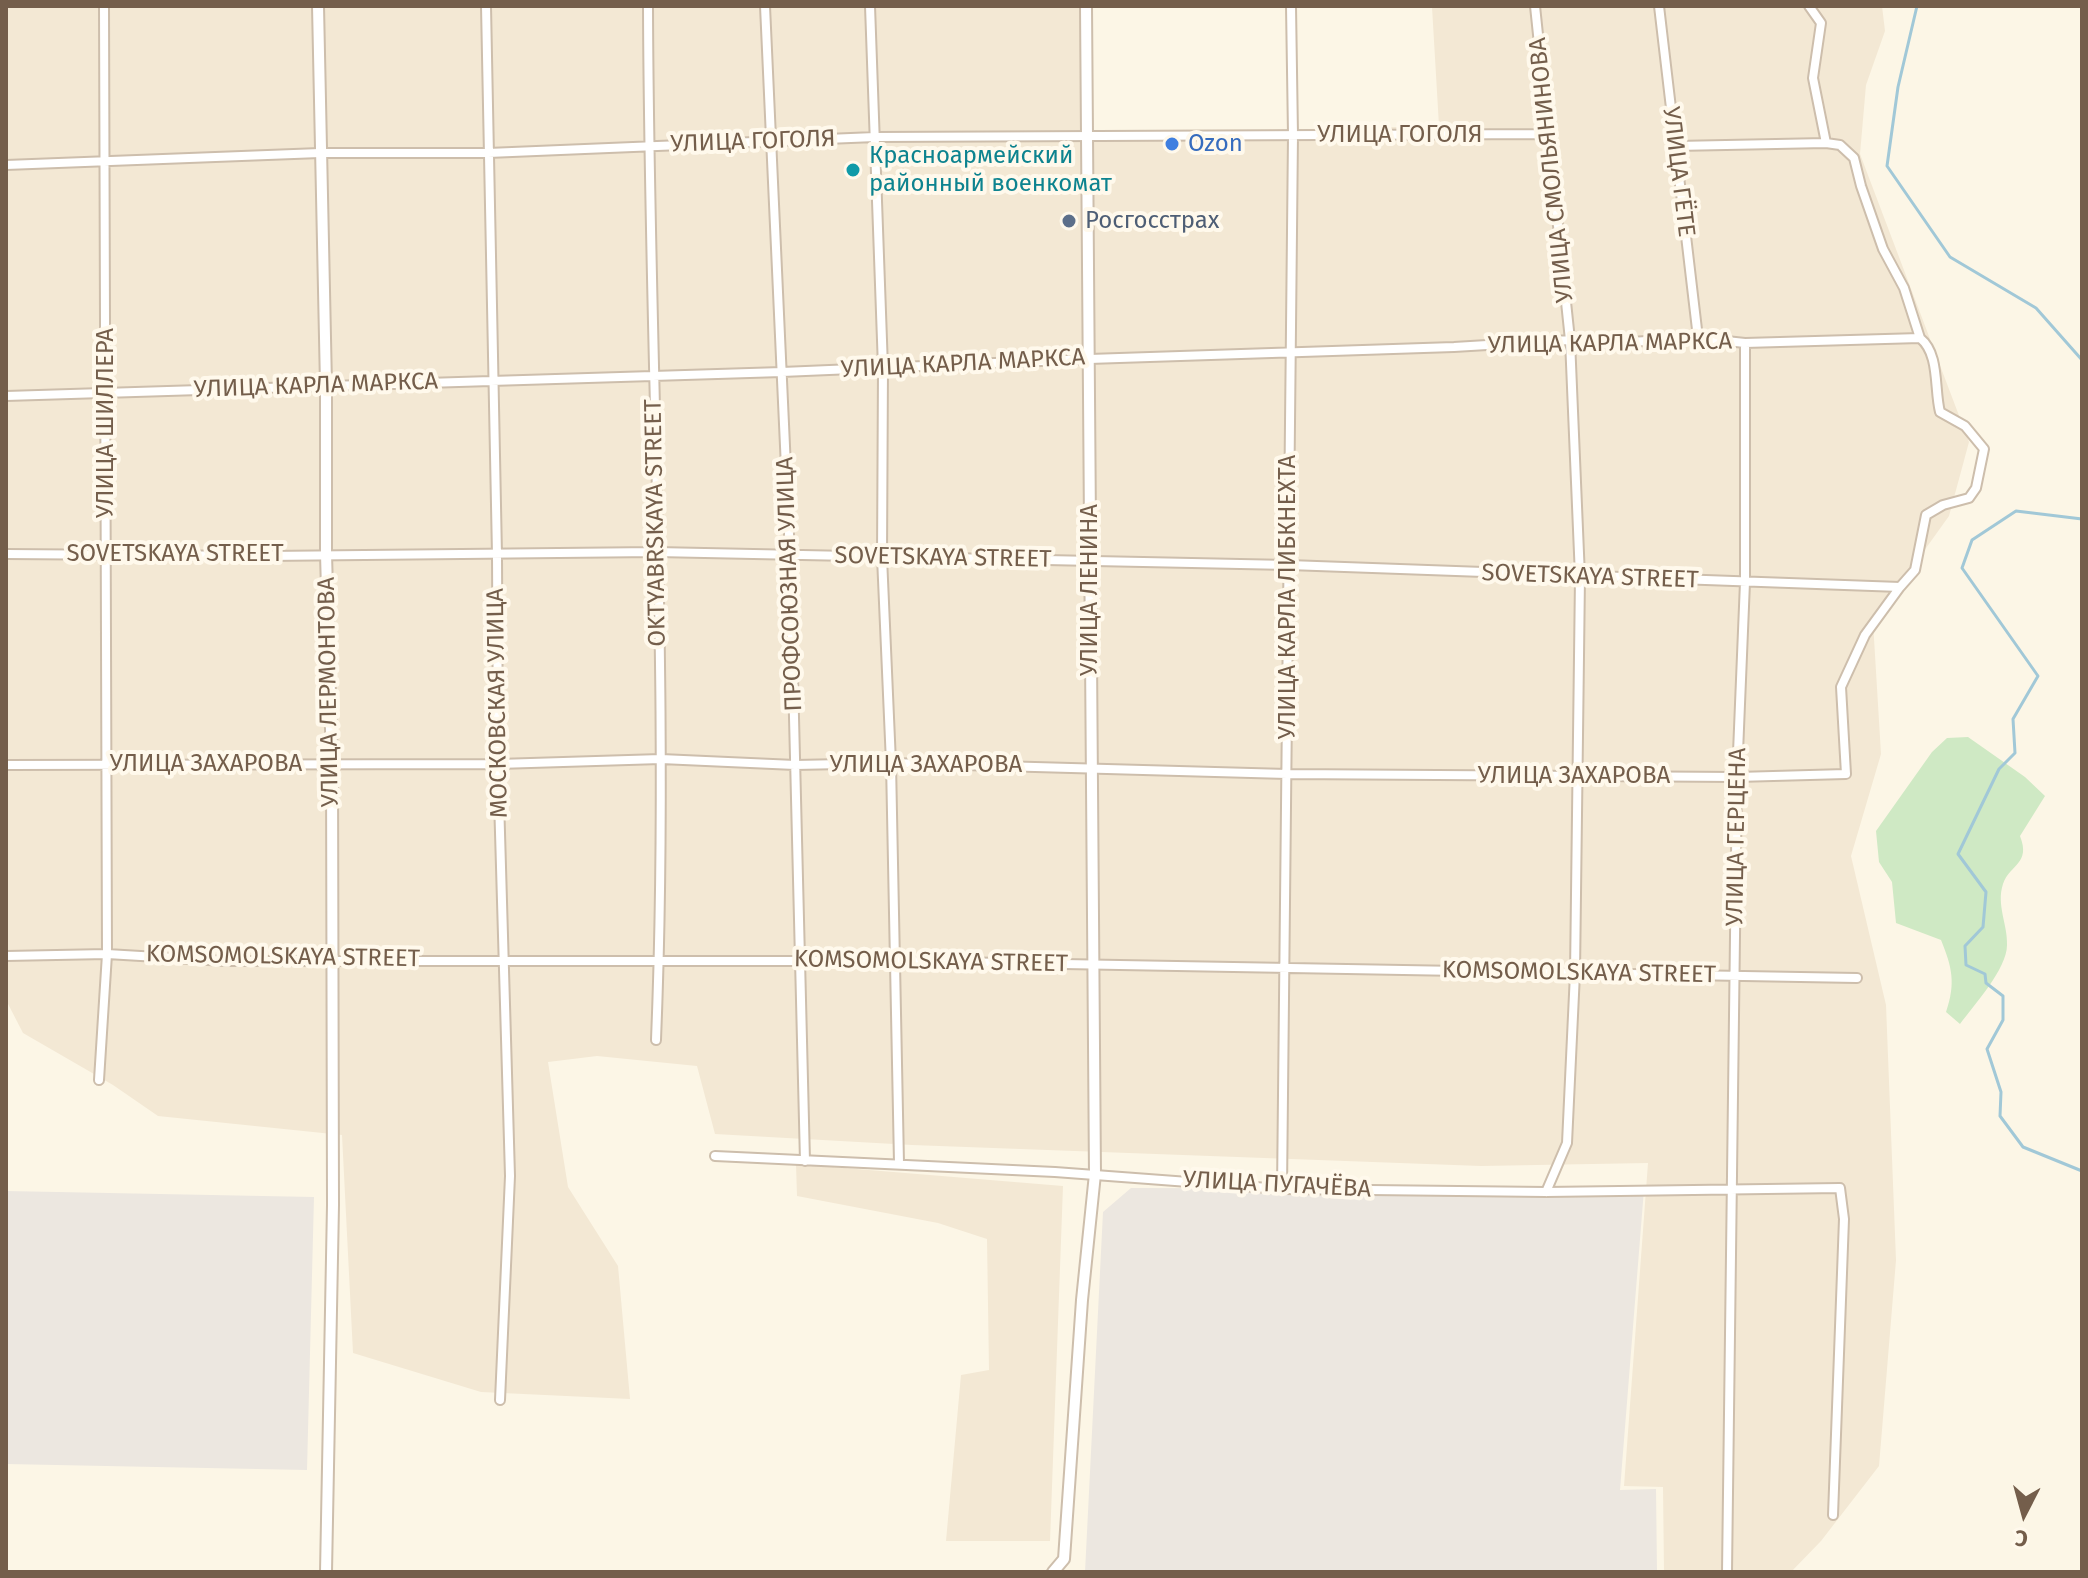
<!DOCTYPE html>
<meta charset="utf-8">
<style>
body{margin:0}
#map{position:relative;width:2088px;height:1578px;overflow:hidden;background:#fcf6e6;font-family:"Fira Sans",sans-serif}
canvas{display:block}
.frame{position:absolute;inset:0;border:8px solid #745e4b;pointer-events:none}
.north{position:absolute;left:1984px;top:1474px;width:80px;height:80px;-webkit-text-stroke:6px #fff9ec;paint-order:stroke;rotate:186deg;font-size:22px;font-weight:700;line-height:32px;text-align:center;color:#745e4b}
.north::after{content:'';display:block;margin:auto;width:28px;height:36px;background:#745e4b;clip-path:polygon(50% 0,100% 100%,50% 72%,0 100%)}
</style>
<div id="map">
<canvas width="2088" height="1578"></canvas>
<div class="frame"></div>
<div class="north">С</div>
</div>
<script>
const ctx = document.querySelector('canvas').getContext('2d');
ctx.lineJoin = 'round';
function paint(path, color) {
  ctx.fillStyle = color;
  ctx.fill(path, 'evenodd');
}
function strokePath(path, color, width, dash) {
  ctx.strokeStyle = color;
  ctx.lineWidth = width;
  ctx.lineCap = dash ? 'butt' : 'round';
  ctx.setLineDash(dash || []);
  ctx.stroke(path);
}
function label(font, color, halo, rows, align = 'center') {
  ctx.font = font + ' "Fira Sans",sans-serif';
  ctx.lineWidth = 8;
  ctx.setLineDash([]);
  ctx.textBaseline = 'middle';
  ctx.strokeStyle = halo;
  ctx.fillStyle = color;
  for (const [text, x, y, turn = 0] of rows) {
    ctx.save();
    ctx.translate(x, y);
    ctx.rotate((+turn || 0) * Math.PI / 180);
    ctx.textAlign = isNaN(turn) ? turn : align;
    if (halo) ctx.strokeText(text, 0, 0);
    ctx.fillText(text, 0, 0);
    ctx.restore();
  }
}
paint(new Path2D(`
 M6,6H1089L1094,134L1439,126L1432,7L1428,6H1882L1885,31L1866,85L1860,154L1969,442L1949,516L1873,622L1881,754L1851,856L1886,1005L1896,1260L1879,1466L1821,1541L1791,1572H1664L1663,1487L1624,1486L1648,1163L1481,1166L912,1145L715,1134L697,1066L597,1056L548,1062L568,1187L618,1266L630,1399L481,1392L353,1353L342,1135L158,1116L113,1085L23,1033L6,1000Z
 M796,1164L1063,1186L1050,1541H946L961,1375L989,1370L987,1239L938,1223L797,1196Z`), '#f3e8d4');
paint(new Path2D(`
 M1131,1188L1644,1189L1620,1490L1656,1489L1657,1572H1085L1103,1212Z
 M6,1191L314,1197L307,1470L6,1464Z`), '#ece7e0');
paint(new Path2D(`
 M1968,737L2025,777L2045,796L2020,836C2031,864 2010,864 2003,884C1996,905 2008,925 2007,945C2007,969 1974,1005 1960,1024L1946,1012C1956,983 1952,967 1941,940L1896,923L1892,882L1879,862L1876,831L1932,752L1947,738Z`), '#cfe9c4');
strokePath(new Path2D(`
 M1917,6L1898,87L1887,166L1950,257L2036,308L2082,360
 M2082,519L2016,511L1972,540L1962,568L2038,676L2013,719L2015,753L1999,769L1958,854L1986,892L1983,927L1965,946L1966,965L1985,974L1986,983L2003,996V1020L1987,1049L2001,1092L2000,1116L2023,1147L2082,1171`), '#a1c8d7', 3);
const minor = new Path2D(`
 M486,6L497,555L498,764L510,1176L500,1400
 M648,6C649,350 670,695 656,1040
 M765,6L790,556L805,1161
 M870,6L883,368L882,557L891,763L899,1163
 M1535,6L1570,340L1580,577L1575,973L1567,1143L1546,1192
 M1659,6L1698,338
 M1809,6L1821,23L1813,78L1826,143
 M6,165L320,153H488L875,137L1548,134
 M6,396L782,372L1089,359L1454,347L1570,340L1596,344L1698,338L1745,343L1920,338
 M6,554L267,556L656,552L1289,565L1900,587L1915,570L1926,515L1943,505L1969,498L1976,488L1984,449L1965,426L1940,412C1934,389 1940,354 1920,338L1904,288L1883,249L1861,186L1854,158L1840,145L1826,143L1676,146
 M6,765L498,764L661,759L795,765L891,763L1287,774L1737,777L1846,774L1841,687L1865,635L1900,587
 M6,956L107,954L225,961H893L1857,978
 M99,1080L107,954L104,6
 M715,1156L1055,1172L1282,1189L1546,1192L1840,1188L1844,1219L1833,1515
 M1282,1189L1293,135L1291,6
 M1727,1572L1737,777L1745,582V343`);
const tertiary = new Path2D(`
 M318,6L326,385V554L332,764L333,1205L326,1572
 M1053,1572L1064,1559L1082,1300L1095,1174L1086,6`);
strokePath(minor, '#cdbeac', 12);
strokePath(tertiary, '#cdbeac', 14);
strokePath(minor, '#fff', 8);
strokePath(tertiary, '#fff', 10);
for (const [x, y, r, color] of [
 [1172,144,8,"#3f7fe0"],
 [853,170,8,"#0f9aa8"],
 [1069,221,8,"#5c6f8a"]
]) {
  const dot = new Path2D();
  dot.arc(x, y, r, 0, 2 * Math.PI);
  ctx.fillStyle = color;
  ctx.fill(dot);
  strokePath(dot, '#fff9ec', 3);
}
label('24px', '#745e4b', '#fff9ec', [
 ["УЛИЦА ГОГОЛЯ",1400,135],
 ["УЛИЦА ГОГОЛЯ",753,142,-2],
 ["УЛИЦА СМОЛЬЯНИНОВА",1552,170,-96],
 ["УЛИЦА ГЁТЕ",1678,172,83],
 ["УЛИЦА КАРЛА МАРКСА",1610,344,-1],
 ["УЛИЦА КАРЛА МАРКСА",963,364,-3],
 ["УЛИЦА КАРЛА МАРКСА",316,386,-2],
 ["УЛИЦА ШИЛЛЕРА",106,423,-90],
 ["OKTYABRSKAYA STREET",656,523,-91],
 ["SOVETSKAYA STREET",175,554],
 ["SOVETSKAYA STREET",943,558,1],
 ["SOVETSKAYA STREET",1590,577,2],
 ["ПРОФСОЮЗНАЯ УЛИЦА",790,584,-92],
 ["УЛИЦА ЛЕНИНА",1090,590,-90],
 ["УЛИЦА КАРЛА ЛИБКНЕХТА",1288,597,-90],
 ["УЛИЦА ЛЕРМОНТОВА",329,692,-91],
 ["МОСКОВСКАЯ УЛИЦА",498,703,-91],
 ["УЛИЦА ЗАХАРОВА",206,764],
 ["УЛИЦА ЗАХАРОВА",926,765],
 ["УЛИЦА ЗАХАРОВА",1574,776],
 ["УЛИЦА ГЕРЦЕНА",1737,837,-89],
 ["KOMSOMOLSKAYA STREET",283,957,1],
 ["KOMSOMOLSKAYA STREET",931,962,1],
 ["KOMSOMOLSKAYA STREET",1579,973,1],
 ["УЛИЦА ПУГАЧЁВА",1277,1185,3]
]);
label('24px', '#366cbe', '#fff9ec', [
 ["Ozon",1188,144]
], 'left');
label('24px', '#0d838f', '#fff9ec', [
 ["Красноармейский",869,156],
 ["районный военкомат",869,184]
], 'left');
label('24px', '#4e5e75', '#fff9ec', [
 ["Росгосстрах",1085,221]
], 'left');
</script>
